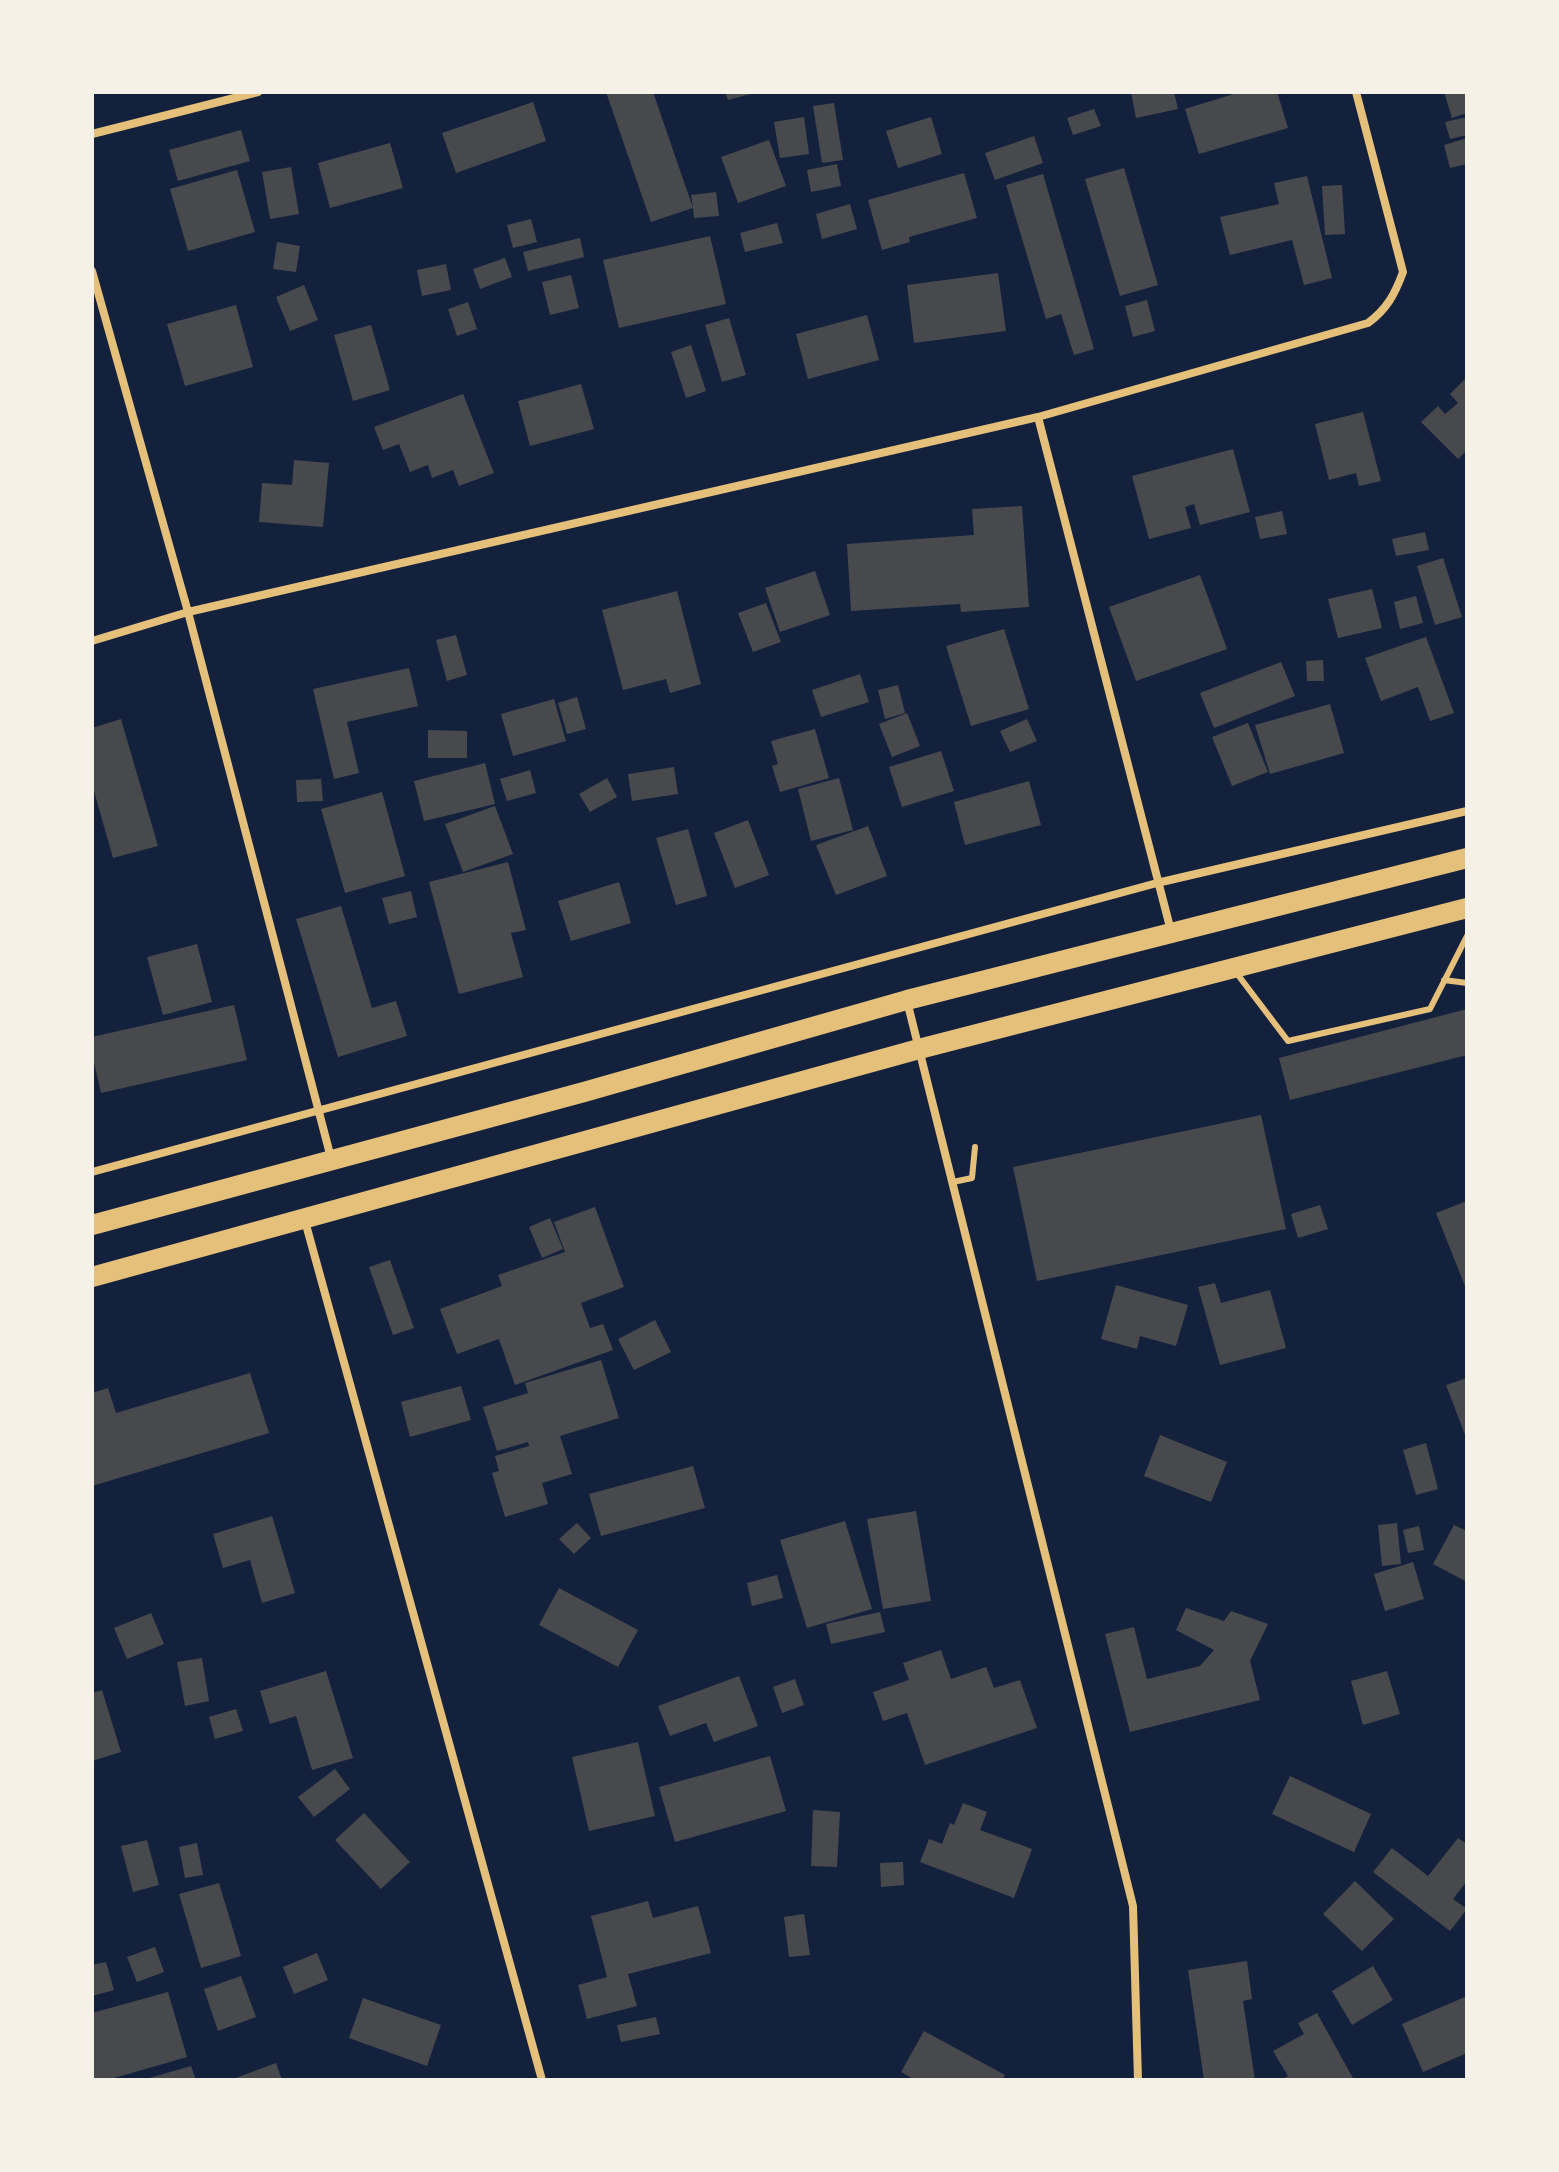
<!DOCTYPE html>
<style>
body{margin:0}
#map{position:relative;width:1559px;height:2172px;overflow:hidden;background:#14213d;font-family:"Nunito Sans",sans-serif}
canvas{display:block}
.frame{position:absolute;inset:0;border:94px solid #f6f1e7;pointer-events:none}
</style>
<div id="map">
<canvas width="1559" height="2172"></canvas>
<div class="frame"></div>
</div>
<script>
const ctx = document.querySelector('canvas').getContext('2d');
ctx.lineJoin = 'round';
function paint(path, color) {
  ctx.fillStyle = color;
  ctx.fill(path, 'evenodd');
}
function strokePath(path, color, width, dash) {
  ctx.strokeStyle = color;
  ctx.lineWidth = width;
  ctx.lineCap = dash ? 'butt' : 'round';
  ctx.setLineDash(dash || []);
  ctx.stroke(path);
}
paint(new Path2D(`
 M606,92H653L693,208L691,195L716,192L719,216L694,218L693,208L651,222Z
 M725,92H754V93L728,100Z
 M1131,92H1174L1178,109L1136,118Z
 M1240,92H1277L1288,128L1199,154L1185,109Z
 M1444,92H1467V113L1452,118Z
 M533,102L546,141L456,173L442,133Z
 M834,103L843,160L822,163L813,106Z
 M1094,109L1101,126L1073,135L1067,118Z
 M804,117L809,154L780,158L774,122Z
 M931,117L942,154L898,168L886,131Z
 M1467,117V135L1450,139L1445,122Z
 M241,130L250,161L178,181L169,150Z
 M1034,136L1043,163L995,180L985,153Z
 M1467,138V164L1450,168L1444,145Z
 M769,140L786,186L738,203L721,157Z
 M390,143L403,188L330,208L318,163Z
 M837,164L841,186L811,192L807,170Z
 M291,167L299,214L270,219L262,172Z
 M1124,168L1158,285L1120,296L1085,179Z
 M237,170L255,232L188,251L170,189Z
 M964,173L977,218L909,237L910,242L882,250L868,200Z
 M1043,174L1094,349L1074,355L1061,314L1046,319L1006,185Z
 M1307,176L1332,278L1304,285L1292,240L1230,255L1220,217L1279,204L1274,183Z
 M1342,185L1345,234L1325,235L1322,186Z
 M850,204L857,229L822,239L816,214Z
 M531,219L537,242L513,248L507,225Z
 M777,223L783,243L745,252L740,233Z
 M710,236L726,304L619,328L603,260Z
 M580,238L584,257L528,271L523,252Z
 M277,242L300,246L296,272L273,269Z
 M505,258L512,277L480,289L473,269Z
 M446,264L451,290L422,296L417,270Z
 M998,273L1006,331L914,343L907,285Z
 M571,275L579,308L550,315L542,282Z
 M304,285L318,320L290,331L276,297Z
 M1147,300L1155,331L1133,337L1125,306Z
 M468,302L477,329L457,336L448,309Z
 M236,305L253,367L185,386L167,324Z
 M867,315L879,360L808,379L796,334Z
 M729,318L746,375L722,382L705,325Z
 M371,325L390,390L353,401L334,335Z
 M691,345L706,391L686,398L671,352Z
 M1465,379L1467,450L1458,459L1421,422L1438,406L1445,414L1458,403L1450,394Z
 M581,384L594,429L530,446L518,401Z
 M463,394L494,473L459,486L453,470L432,478L428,465L410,472L399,444L383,450L374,427Z
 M1363,412L1381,481L1359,486L1356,473L1329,480L1315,424Z
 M1233,449L1250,512L1200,525L1194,504L1185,507L1191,528L1149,539L1132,476Z
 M294,460L329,463L323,527L259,522L262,483L292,485Z
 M1022,506L1029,607L961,612L960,604L851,611L847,544L974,535L972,509Z
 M1282,511L1287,534L1260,539L1255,517Z
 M1425,532L1429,550L1396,556L1392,539Z
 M1443,558L1462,617L1435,625L1417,566Z
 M815,571L830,615L780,632L765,588Z
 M1200,575L1227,649L1136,681L1109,607Z
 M1372,589L1382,628L1338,638L1328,599Z
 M677,591L701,684L670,693L666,679L623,690L602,610Z
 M1416,596L1423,623L1400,629L1394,602Z
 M766,603L781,642L753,652L738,613Z
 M1004,629L1029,709L971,726L946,646Z
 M456,635L467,675L447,681L436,640Z
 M1426,637L1454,713L1430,721L1418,687L1381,701L1365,658Z
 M1323,660L1324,681H1307L1306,661Z
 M1281,662L1295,696L1214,728L1200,693Z
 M409,668L418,706L347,722L359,773L334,779L313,689Z
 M860,674L869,702L821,717L812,690Z
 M898,685L905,713L885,719L878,690Z
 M577,697L586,729L567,734L558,703Z
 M554,699L566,741L513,756L501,714Z
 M1330,704L1344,753L1270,774L1255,725Z
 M907,713L920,746L892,757L879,724Z
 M121,719L158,846L113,858L92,784V728Z
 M1027,719L1037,741L1010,752L1000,731Z
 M1248,723L1268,772L1232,786L1212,737Z
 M815,729L829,778L780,792L772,766L778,764L771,741Z
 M428,730L467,731V758H428Z
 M941,751L954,791L902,807L889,767Z
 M485,763L495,804L424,821L414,781Z
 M674,767L678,794L632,801L628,774Z
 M530,770L536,793L507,801L500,779Z
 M607,778L617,797L590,812L579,794Z
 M839,778L853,830L811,841L798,789Z
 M321,779L323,801L297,802L296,780Z
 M1029,781L1041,825L965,845L954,802Z
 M382,792L405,876L345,893L321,809Z
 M495,806L513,854L463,872L445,824Z
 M748,820L769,875L735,888L714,833Z
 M868,826L887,876L836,895L816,845Z
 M688,829L707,896L676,905L656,838Z
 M508,862L526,930L511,933L523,977L459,994L429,882Z
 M619,882L631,923L571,941L558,901Z
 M411,891L417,917L389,924L382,898Z
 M341,906L372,1008L396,1001L407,1036L338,1057L296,919Z
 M197,944L212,1002L163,1015L147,957Z
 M234,1005L247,1060L101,1093L92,1054V1037Z
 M1467,1009V1055L1290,1100L1279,1058Z
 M1261,1115L1286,1229L1037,1281L1013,1167Z
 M1467,1201V1291L1436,1213Z
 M1320,1205L1328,1229L1298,1238L1291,1214Z
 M595,1207L624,1287L581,1303L590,1328L603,1324L613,1350L515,1385L499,1339L457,1354L440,1309L502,1286L498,1275L565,1252L554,1222Z
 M550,1218L563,1249L542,1258L529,1227Z
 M390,1260L414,1328L393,1335L369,1267Z
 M1215,1283L1221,1303L1270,1290L1286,1348L1220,1365L1198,1287Z
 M1116,1285L1188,1305L1176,1346L1140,1336L1137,1349L1101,1339Z
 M655,1320L671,1352L634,1370L618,1339Z
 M601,1360L619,1418L560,1436L572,1474L542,1483L548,1504L505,1517L492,1473L499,1471L495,1456L529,1446L528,1442L497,1451L483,1407L528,1393L525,1383Z
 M250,1373L269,1433L92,1486V1393L108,1388L116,1413Z
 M1467,1378V1440L1446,1385Z
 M461,1386L471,1420L410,1437L401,1402Z
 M1160,1435L1227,1462L1211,1502L1144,1476Z
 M1426,1443L1438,1489L1416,1495L1403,1450Z
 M693,1466L705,1508L601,1536L589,1494Z
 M916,1511L931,1601L883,1609L867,1519Z
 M272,1516L295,1593L262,1603L250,1560L223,1568L213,1534Z
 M845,1521L872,1609L807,1628L780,1540Z
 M577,1523L591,1538L574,1554L559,1539Z
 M1397,1523L1401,1564L1382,1566L1378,1525Z
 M1454,1525L1467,1531V1582L1433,1564Z
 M1419,1526L1424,1550L1408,1553L1403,1530Z
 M1413,1562L1424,1599L1385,1611L1374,1574Z
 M777,1575L783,1598L752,1606L747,1583Z
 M559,1588L638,1630L618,1667L539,1625Z
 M1186,1608L1224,1621L1231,1611L1268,1624L1250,1661L1260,1700L1130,1732L1105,1634L1134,1627L1147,1679L1200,1666L1214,1650L1176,1630Z
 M880,1612L885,1632L831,1644L826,1624Z
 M151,1613L164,1644L127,1659L114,1628Z
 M941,1650L951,1679L986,1667L994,1688L1020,1680L1037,1728L925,1765L907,1713L883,1721L873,1692L909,1680L903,1663Z
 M202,1658L209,1701L185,1706L177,1662Z
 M326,1671L353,1758L312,1770L296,1716L270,1724L260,1691Z
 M1387,1671L1400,1714L1363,1725L1351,1681Z
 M739,1676L758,1726L714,1742L706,1723L670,1736L658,1706Z
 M795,1679L804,1705L782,1713L773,1687Z
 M102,1690L121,1752L92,1761V1693Z
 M236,1709L243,1731L215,1739L209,1717Z
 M638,1742L655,1816L589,1831L572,1757Z
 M770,1756L786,1811L675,1842L659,1787Z
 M335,1769L350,1789L314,1817L298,1797Z
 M1290,1776L1371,1814L1354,1852L1272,1814Z
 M963,1803L987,1812L980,1830L1032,1849L1014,1898L920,1862L929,1839L942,1844L950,1823L954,1825Z
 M813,1810L840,1812L837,1867L811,1866Z
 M364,1813L410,1862L381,1889L335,1840Z
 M1458,1838L1467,1844V1881L1453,1899L1467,1909L1450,1931L1373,1872L1392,1848L1428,1876Z
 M147,1840L159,1885L133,1892L121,1846Z
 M197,1843L203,1875L185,1878L179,1847Z
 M903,1862L904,1885L881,1887L880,1863Z
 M1355,1881L1394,1919L1362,1951L1323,1914Z
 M219,1883L241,1956L201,1968L179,1894Z
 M648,1901L653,1918L698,1906L711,1953L628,1974L637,2006L587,2019L578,1985L607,1977L591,1916Z
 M804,1914L810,1955L789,1957L784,1917Z
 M155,1947L164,1972L137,1982L127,1957Z
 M317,1953L328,1980L294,1994L283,1967Z
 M1247,1961L1252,1999L1243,2001L1255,2080H1204L1188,1970Z
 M106,1962L114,1990L92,1996V1965Z
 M1373,1966L1393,2000L1352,2025L1332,1991Z
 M241,1976L256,2017L218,2031L204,1989Z
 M168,1992L187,2057L107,2080H92V2013Z
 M1467,1996V2053L1423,2072L1402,2024Z
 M363,1998L441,2025L427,2066L349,2038Z
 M1317,2013L1354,2080H1281L1288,2076L1273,2051L1304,2034L1298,2023Z
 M656,2017L660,2034L621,2042L617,2025Z
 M924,2031L1005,2075L1002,2080H915L901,2072Z
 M276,2063L282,2080H230Z
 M191,2066L196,2080H146V2079Z`), '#48494c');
strokePath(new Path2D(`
 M1235,971L1288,1041L1430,1009L1467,936
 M1444,980L1467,983
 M953,1182L972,1178L975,1147`), '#e5c07b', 6);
strokePath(new Path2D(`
 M92,134L258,92
 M92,271L188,612L331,1158
 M1038,417L1171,931
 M92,641L188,612L1038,417L1368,323C1387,309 1395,294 1403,272L1356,92
 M907,1001L1133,1906L1138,2080
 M92,1172L1157,883L1467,811
 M305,1221L542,2080`), '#e5c07b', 8);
strokePath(new Path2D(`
 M92,1225L584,1092L907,1000L1467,858
 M92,1277L919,1049L1467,908`), '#e5c07b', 20);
</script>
